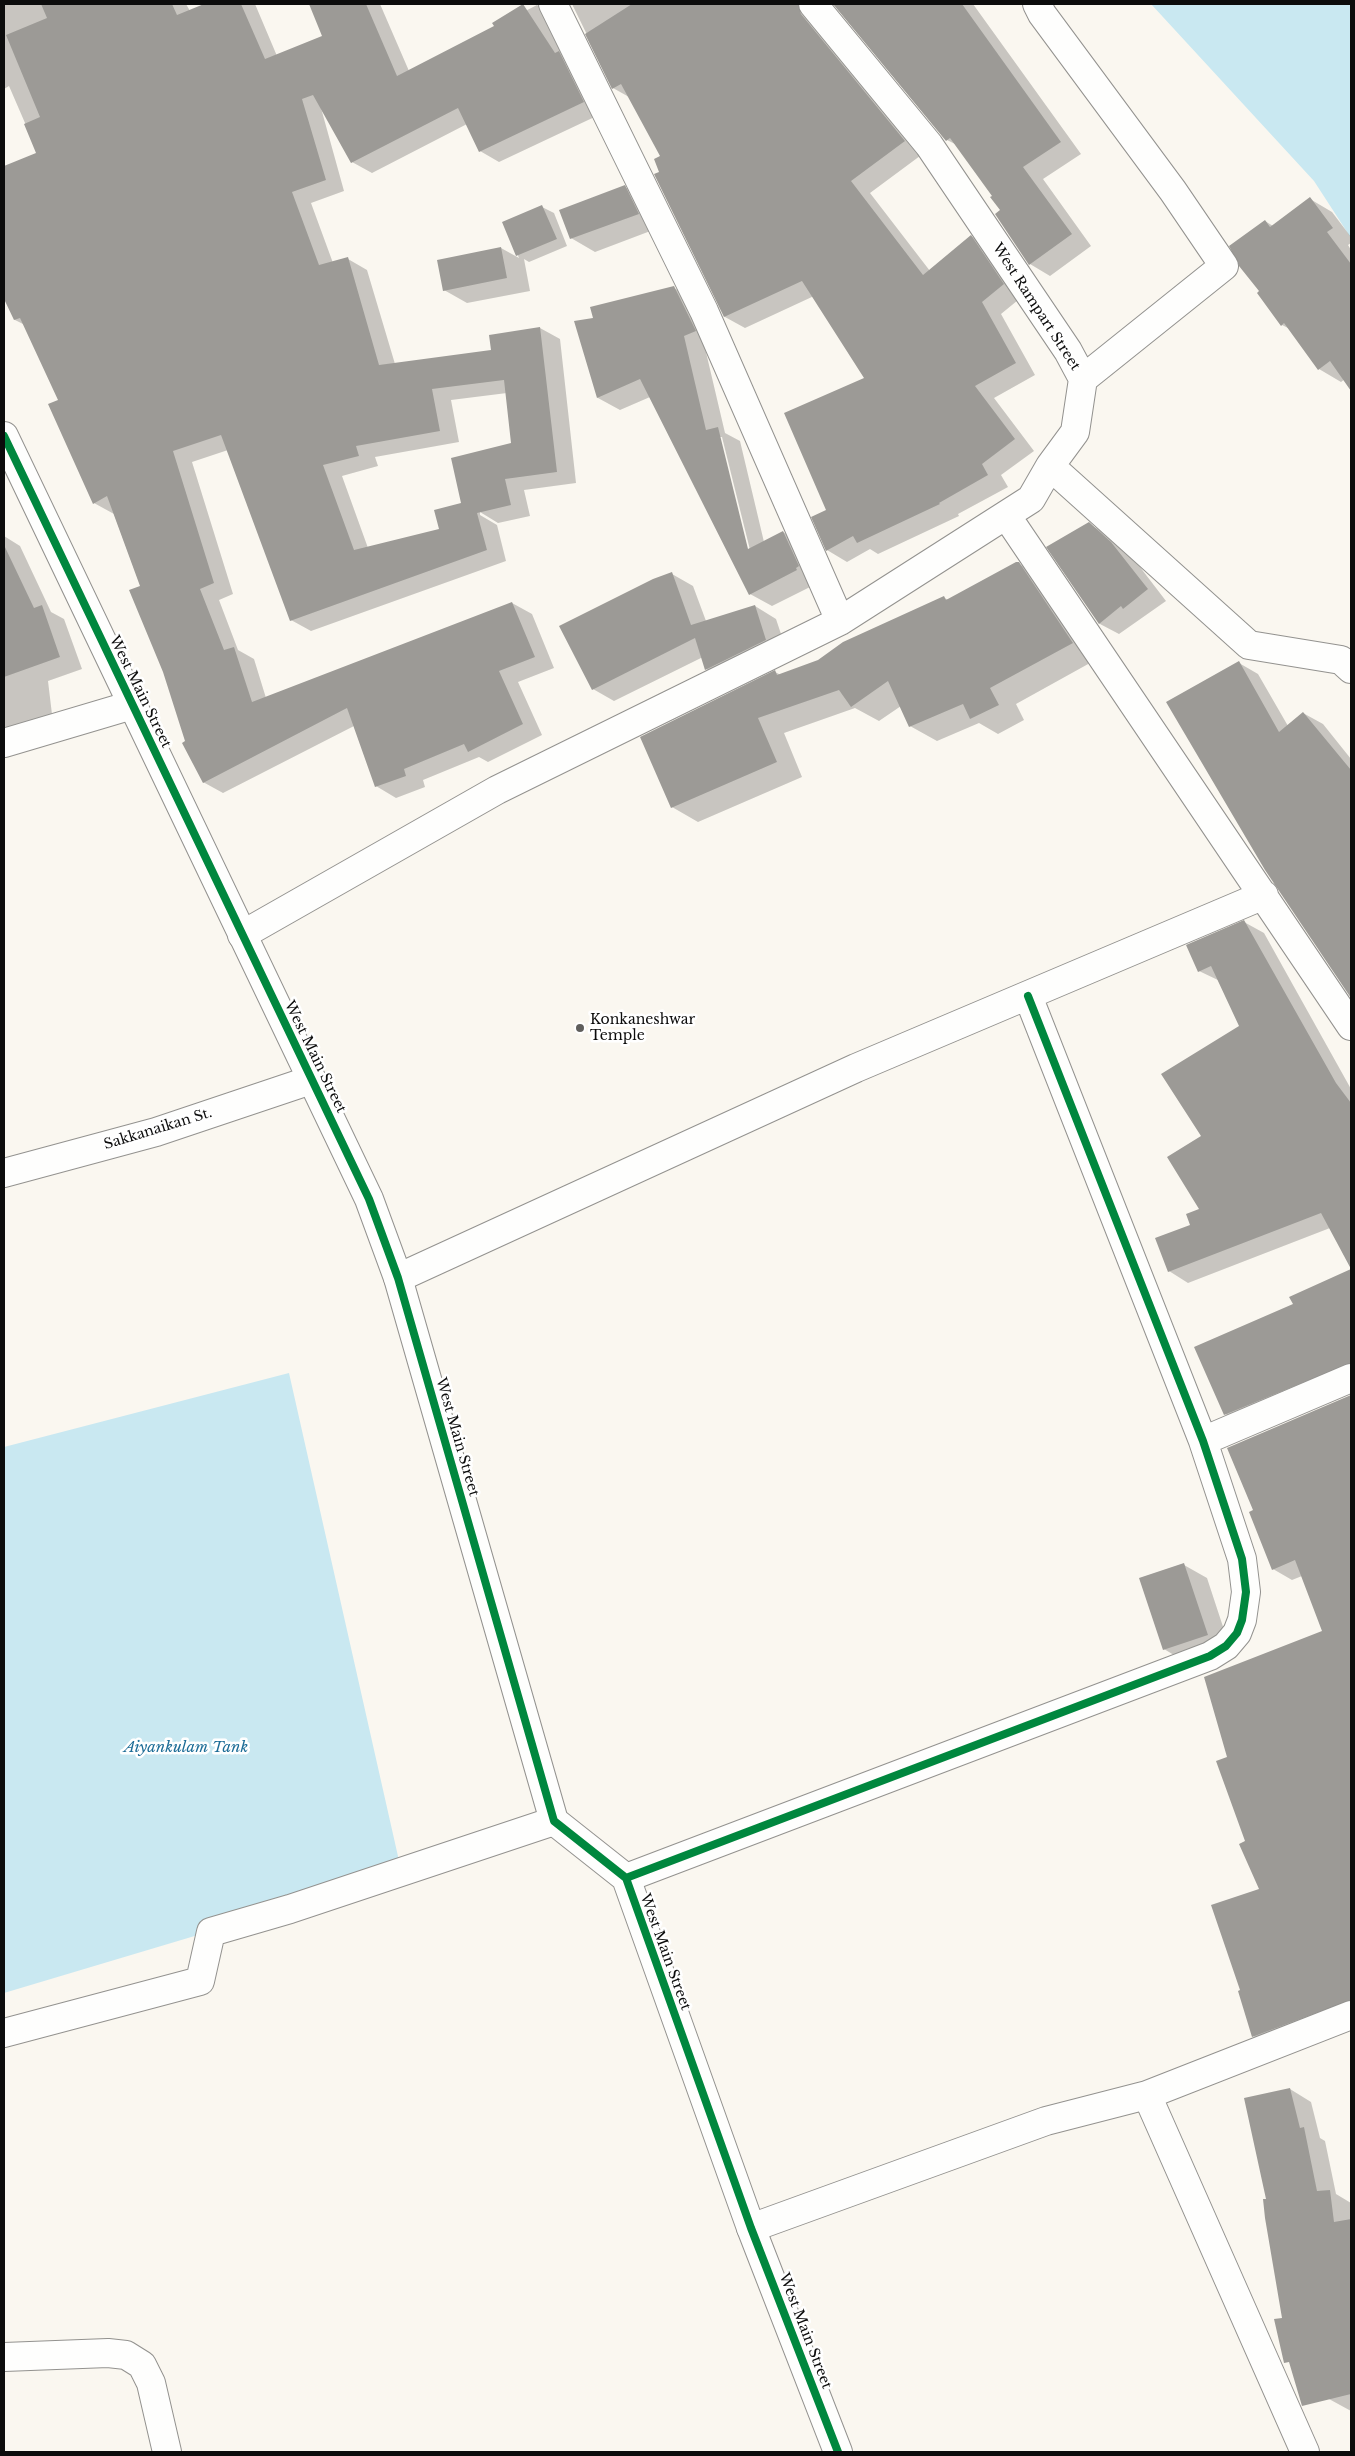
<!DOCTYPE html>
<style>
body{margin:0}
#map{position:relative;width:1355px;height:2456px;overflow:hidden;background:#faf7f0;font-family:"Libre Baskerville",serif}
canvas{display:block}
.frame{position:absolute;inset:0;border:5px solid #0c0c0c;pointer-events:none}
</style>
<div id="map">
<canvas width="1355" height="2456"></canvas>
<div class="frame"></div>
</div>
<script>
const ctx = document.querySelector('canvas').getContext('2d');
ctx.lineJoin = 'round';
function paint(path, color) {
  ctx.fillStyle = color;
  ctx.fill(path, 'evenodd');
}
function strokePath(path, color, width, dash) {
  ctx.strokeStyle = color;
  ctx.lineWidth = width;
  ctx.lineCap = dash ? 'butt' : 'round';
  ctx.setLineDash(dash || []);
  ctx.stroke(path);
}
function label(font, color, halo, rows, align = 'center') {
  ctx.font = font + ' "Libre Baskerville",serif';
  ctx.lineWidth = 5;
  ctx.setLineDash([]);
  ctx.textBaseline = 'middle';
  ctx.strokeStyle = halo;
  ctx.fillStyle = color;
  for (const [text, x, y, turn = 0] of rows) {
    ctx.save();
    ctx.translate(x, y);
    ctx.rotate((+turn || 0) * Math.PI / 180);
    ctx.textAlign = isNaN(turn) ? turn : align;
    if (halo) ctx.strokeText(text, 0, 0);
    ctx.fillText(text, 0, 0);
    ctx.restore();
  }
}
paint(new Path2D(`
 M1151,4H1351V238L1314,181Z
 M289,1373L402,1874L4,1993V1447Z`), '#c9e8f1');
paint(new Path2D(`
 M4,4H186L190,11L208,4H255L277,56L324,36L312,7L320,4H380L409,71L537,5L557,17L603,113L499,162L480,151L467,124L372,173L352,162L321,108L344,191L311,203L333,263L348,259L367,270L395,364L492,351L490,336L540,328L560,339L576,483L524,490L530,516L498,523L480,512V515L497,525L506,561L311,631L291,620L228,450L192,462L233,594L219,600L238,650L254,659L266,698L512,603L532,614L554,668L518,682L542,735L488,762L479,757L423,780L425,787L396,798L376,786L354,726L223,793L203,782L187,742L141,587L114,514L94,503L59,401L25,325L15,320L4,296V168L38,153L9,86L4,89ZM507,393L513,444L440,530L368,548L342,476L378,466L375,457L459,442L451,400Z
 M572,4H823L924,153L870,193L930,271L971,236L991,248L1023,296L1001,314L1035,375L994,398L1034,451L1001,475L1008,487L958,514L959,516L878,554L870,549L847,562L827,550L828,510L866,378L814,296L745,328L725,317L661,173L662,157L629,97L613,88Z
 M835,4H973L1081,154L1043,179L1091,246L1050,276L1030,264L994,196L957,145L947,140Z
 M625,187L648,200L661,227L595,252L571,238Z
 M1310,199L1332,212L1351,237V243L1348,245L1351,250V387L1345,379L1341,382L1319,369L1290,329L1282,325L1261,292L1265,221L1273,226Z
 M542,207L554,213L567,246L529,262L524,259L530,291L467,303L444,290L501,248L519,258L504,222Z
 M674,288L696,300L717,343L705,348L725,433L740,441L764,542L783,532L805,545L818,583L772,606L750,594L650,397L620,410L598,398L595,319ZM719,437H722L751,554L748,555Z
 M1089,524L1108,535L1130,554L1166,601L1119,634L1100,624L1048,547Z
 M4,536L20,546L51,612L64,619L82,669L48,681L54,731L4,752Z
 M1019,564L1046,579L1099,658L1016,704L1024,720L998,734L979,723L937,741L910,726L901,706L879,721L855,708L784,733L802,777L698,822L672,807L775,672L781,675L818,661L944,598L949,600Z
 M672,574L693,586L706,621L755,606L776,619L787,652L728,681L706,669L703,657L614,701L593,689Z
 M1239,663L1258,674L1288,726L1303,713L1323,724L1351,759V995L1345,987Z
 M1244,922L1264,933L1351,1089V1268L1330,1228L1188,1283L1169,1271L1201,1210L1202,1137L1241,1026L1220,981L1199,971Z
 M1351,1270V1380L1245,1425L1225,1414L1294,1305L1291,1298Z
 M1351,1396V2017L1273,2047L1253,2036L1242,1991L1260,1890L1247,1842L1228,1758L1323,1632L1302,1576L1292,1580L1273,1569L1254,1511L1228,1449Z
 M1184,1565L1207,1578L1230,1648L1187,1663L1164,1649Z
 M1290,2089L1311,2102L1320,2138L1325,2141L1336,2194L1351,2203V2411L1329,2399L1268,2200Z`), '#0003');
paint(new Path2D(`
 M41,4H172L177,15L204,4H241L265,59L322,36L309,4H366L397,76L494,26L492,23L523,4L555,53L559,51L584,102L479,152L458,108L351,163L313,95L302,99L326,180L292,192L319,265L348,257L379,365L491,350L489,335L540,327L557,472L505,479L511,505L477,513L487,550L290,621L221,435L173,451L214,583L200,589L224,650L234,647L252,702L512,602L535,657L499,671L523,724L468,752L464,744L404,769L406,776L375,787L347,708L203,783L182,743L185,741L163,672L129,590L140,586L107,496L93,504L48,404L58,400L20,318L14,320L4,299V166L36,153L24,124L40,117L6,35L47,18ZM504,380L511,443L451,458L461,503L434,510L439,529L354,550L323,465L359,456L356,446L440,431L432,389Z
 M632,4H798L801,14L905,141L851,181L923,275L971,235L1004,284L982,302L1016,363L975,386L1015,439L982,464L988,475L939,503L940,504L857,543L853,536L826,551L811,517L826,510L784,413L864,378L802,281L724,317L654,174L659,172L654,159L660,156L621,84L612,89L585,34Z
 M833,4H962L1061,142L1023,167L1072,234L1029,265L995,214L1000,210L990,197L992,196L950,138L946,141Z
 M625,185L639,214L570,239L559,210Z
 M1310,197L1333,228L1327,232L1351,264V391L1330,361L1318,370L1284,323L1281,326L1257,293L1259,291L1239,266L1229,246L1265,220L1270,227Z
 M542,205L557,239L516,256L502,222Z
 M501,247L507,278L443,291L437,260Z
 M674,286L696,331L684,336L706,430L718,427L748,549L783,531L799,566L796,568L797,570L749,595L640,379L597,398L574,321L593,318L590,307Z
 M1089,522L1111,542L1148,589L1123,609L1121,606L1099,624L1046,547Z
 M4,545L34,608L42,605L60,657L4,677Z
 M1016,562H1019L1073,643L990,688L999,705L970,719L963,704L909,727L888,681L851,707L839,690L758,718L777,762L671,808L640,737L775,670L777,675L818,660L843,642L944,596L946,600Z
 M672,572L691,625L755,605L766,640L705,670L695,638L592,690L559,626L653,579Z
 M1239,661L1279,732L1303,712L1351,770V998L1265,870L1166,702Z
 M1244,920L1336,1083L1351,1103V1363L1224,1415L1194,1347L1293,1304L1289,1297L1351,1269L1321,1213L1168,1272L1155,1238L1190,1225L1186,1214L1199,1209L1167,1157L1201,1136L1161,1074L1239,1026L1211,966L1198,972L1186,945Z
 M1351,1395V2000L1252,2037L1238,1991L1240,1990L1211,1905L1259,1889L1239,1844L1245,1841L1216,1761L1227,1757L1204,1677L1322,1631L1295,1560L1272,1570L1249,1512L1253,1510L1227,1448Z
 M1184,1563L1208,1635L1163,1650L1139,1578Z
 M1290,2088L1300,2128L1304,2127L1317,2191L1330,2190L1334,2222L1351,2219V2394L1302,2406L1289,2362L1284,2363L1274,2319L1282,2318L1265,2218L1263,2199H1266L1244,2098Z`), '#9c9a96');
const minor = new Path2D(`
 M553,4L704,311L840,621
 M813,4L929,145L1068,351L1083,379L1075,432L1050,466L1249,645L1341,660L1351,669
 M1037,4L1042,14L1173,191L1224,266L1083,379
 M1006,515L1351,1026
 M4,743L132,705
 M242,935L497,790L840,621L1031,499L1050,466
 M4,1173L156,1132L311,1080
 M398,1278L856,1068L1264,895
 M1203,1441L1351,1378
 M626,1878L1210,1656L1226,1646L1237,1633L1242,1620L1246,1592L1242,1559L1203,1441L1028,996
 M4,2033L200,1981L211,1932L290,1909L554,1821
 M1147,2095L1305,2452
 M751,2228L1046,2121L1147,2095L1351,2015
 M4,2357L108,2353L126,2355L142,2365L151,2383L167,2452`);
const tertiary = new Path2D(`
 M4,436L369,1199L398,1278L554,1821L626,1878L751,2228L838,2452`);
strokePath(minor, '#93928f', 30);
strokePath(tertiary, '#93928f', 30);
strokePath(minor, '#fefefd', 28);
strokePath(tertiary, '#fefefd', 28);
strokePath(new Path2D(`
 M4,436L369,1199L398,1278L554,1821L626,1878L751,2228L838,2452
 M626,1878L1210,1656L1226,1646L1237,1633L1242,1620L1246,1592L1242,1559L1203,1441L1028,996`), '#00873e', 8);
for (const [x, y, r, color] of [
 [580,1028,5,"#5f5e5c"]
]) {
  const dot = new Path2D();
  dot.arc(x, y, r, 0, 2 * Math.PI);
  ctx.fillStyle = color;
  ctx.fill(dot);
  strokePath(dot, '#fff', 2);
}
label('14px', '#0c0c0c', '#fff', [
 ["West Rampart Street",1036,307,57],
 ["West Main Street",140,692,64],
 ["West Main Street",315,1057,64],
 ["Sakkanaikan St.",158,1129,-17],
 ["West Main Street",457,1437,74],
 ["West Main Street",665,1952,70],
 ["West Main Street",805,2331,69]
]);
label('14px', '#0c0c0c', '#fff', [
 ["Konkaneshwar",590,1020],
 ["Temple",590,1036]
], 'left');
label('italic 15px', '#1d6d97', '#fff', [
 ["Aiyankulam Tank",186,1748]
]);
</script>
